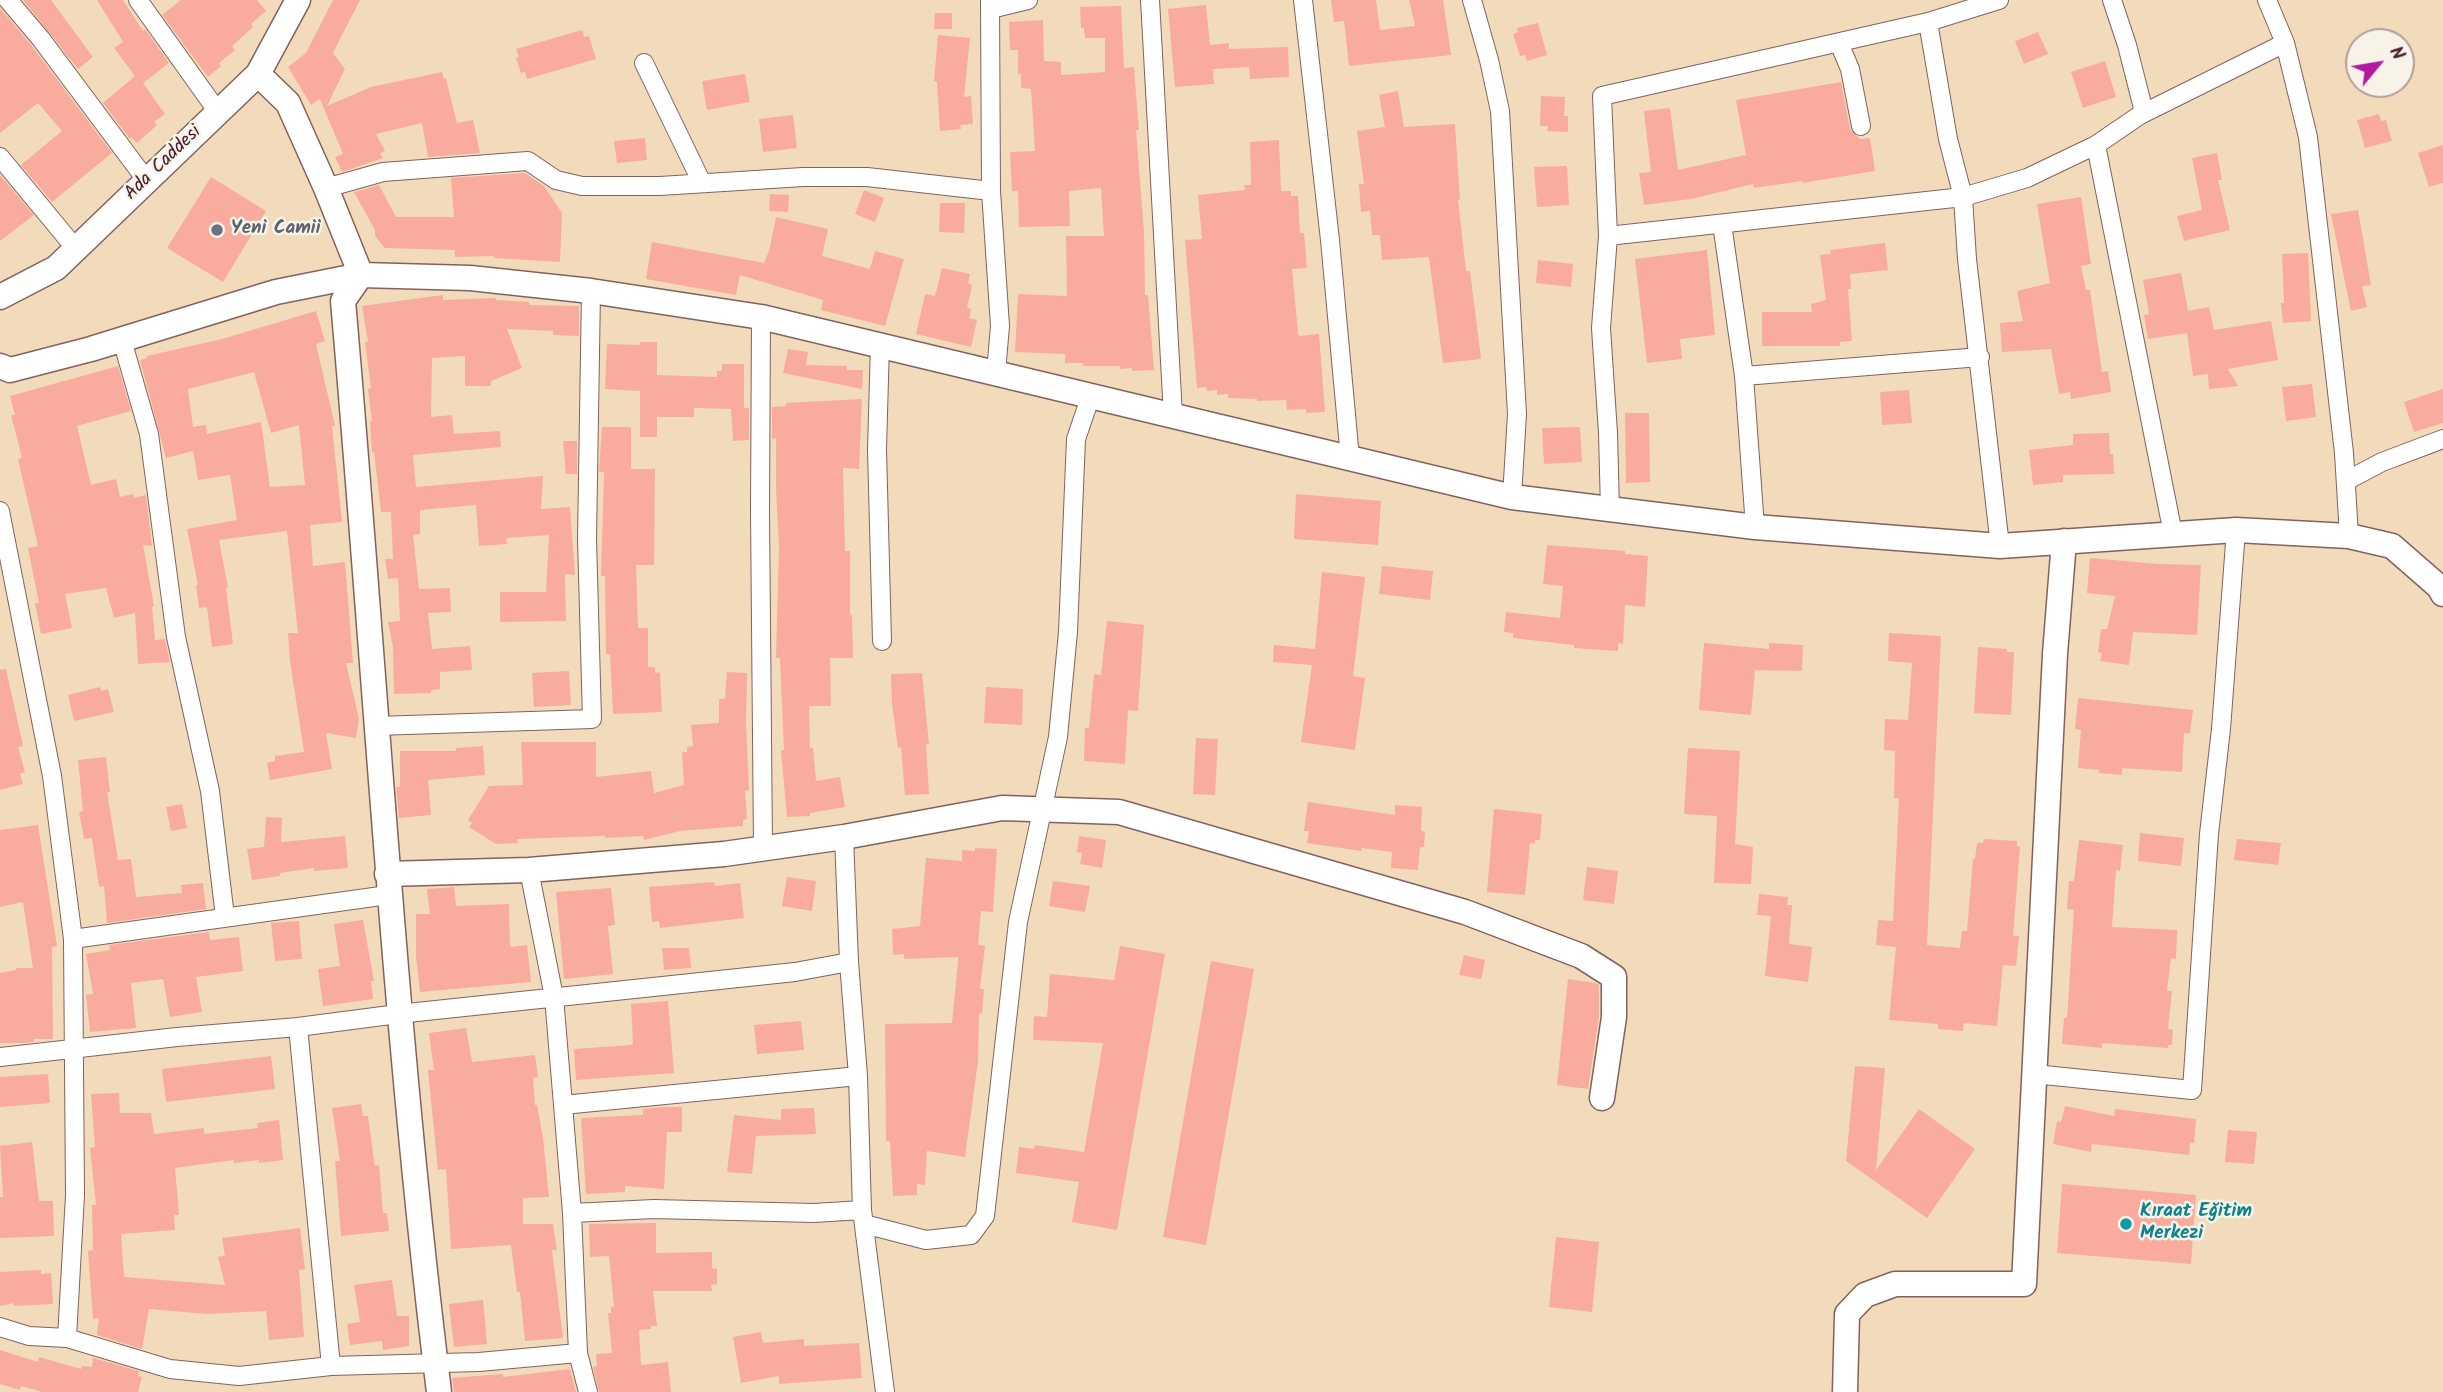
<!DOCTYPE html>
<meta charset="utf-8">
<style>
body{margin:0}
#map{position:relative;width:2443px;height:1392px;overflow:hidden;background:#f2dbbb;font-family:Kalam,sans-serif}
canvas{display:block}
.north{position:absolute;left:2345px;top:28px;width:70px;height:70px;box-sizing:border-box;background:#f7f3e8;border:2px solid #b29e9c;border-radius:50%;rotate:60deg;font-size:19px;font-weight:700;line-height:28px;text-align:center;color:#4a1f2b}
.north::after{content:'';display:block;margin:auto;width:24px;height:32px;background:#b5179e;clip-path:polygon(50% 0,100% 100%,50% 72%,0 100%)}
</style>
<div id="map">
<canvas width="2443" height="1392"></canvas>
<div class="north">N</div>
</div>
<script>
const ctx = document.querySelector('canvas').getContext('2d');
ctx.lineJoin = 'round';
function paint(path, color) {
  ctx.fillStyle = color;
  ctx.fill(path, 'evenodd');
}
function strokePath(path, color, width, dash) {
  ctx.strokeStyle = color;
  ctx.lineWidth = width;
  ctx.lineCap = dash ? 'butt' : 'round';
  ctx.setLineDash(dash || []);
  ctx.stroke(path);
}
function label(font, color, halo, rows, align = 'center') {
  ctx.font = font + ' Kalam,sans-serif';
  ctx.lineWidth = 5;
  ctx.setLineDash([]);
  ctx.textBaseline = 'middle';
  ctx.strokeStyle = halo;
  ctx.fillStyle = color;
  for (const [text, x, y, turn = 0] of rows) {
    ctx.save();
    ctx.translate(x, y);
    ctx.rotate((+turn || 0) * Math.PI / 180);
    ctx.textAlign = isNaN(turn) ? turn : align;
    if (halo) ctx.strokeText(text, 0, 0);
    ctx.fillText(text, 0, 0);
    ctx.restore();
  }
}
paint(new Path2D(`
 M23,0H51L93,57L78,69Z
 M97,0H123L143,31L145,29L169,63L143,83L165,114L154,122L157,125L137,143L131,137L130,139L103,103L135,76L114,48L123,42Z
 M181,0H257L266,11L251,24L253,27L232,46L235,50L219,63L221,66L208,77L162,15Z
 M333,0H360L333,53L345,69L327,106L371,87L442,72L444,79H446L457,123L473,120L480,153L428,157L422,123L376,134L385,151L380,153L383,158L342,172L335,157L343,154L320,99L311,105L288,67L306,53Z
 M1331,0H1376L1380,30L1415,26L1409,0H1443L1451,55L1349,66L1344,21L1334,22Z
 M1206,5L1210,45L1229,43V49L1288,47L1289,77L1250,79L1249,67L1213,69L1214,84L1175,87L1168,9Z
 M1121,6L1124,68L1134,67L1136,94L1139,130H1136L1144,232L1145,295H1148L1154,370L1132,371V368L1120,369V366H1083V363H1065V354L1015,352L1018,294L1067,296L1066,236H1104L1101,188L1069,191L1070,226L1019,227L1018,191H1012L1010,152L1035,151L1031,89L1021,88V74H1018V50H1010L1009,22L1043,20L1044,61L1061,62V75L1105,72V38H1085L1084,28H1081L1080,7Z
 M0,8L32,46L112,153L52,202L21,165L62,131L38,103L0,133Z
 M935,13H952V29H934Z
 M1538,23L1547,55L1527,61L1525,55L1520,56L1513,34L1518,32L1517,28Z
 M582,30L584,37L589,36L596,59L527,79L525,72L521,73L516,58L519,57L516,49Z
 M2038,32L2048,54L2024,64L2015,41Z
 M938,35L970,38L964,97L971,96L973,124L960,125L961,129L940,131L937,82L934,81Z
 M2105,61L2116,97L2083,108L2071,72Z
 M745,74L750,102L707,110L702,81Z
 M1841,82L1850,129L1860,139L1870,138L1875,171L1802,183V181L1754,188L1753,184L1691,199L1644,205L1639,173L1651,172L1644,111L1670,108L1678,170L1746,155L1736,100Z
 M1398,91L1404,127L1455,124L1460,200H1458L1466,271H1470L1481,359L1443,363L1429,257L1382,260L1380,235H1372L1370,211L1361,212L1359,184H1364L1357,131L1385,127L1379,95Z
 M1541,96L1565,97L1564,116H1568V132L1547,131L1548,126H1540Z
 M2379,114L2381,121L2386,120L2392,141L2365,148L2357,120Z
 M793,115L797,148L763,152L759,119Z
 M645,138L647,160L617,163L614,141Z
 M1279,140L1281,191H1291V196H1298L1300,233H1304L1307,268L1292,269L1298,333L1299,336L1319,334L1325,412L1306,413V409L1287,410L1286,400L1257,401V399L1228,398V394L1217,395V390L1207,391L1206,387L1197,388L1185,240L1202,239L1198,195L1245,190L1244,185H1251L1250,142Z
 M2443,145V183L2429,187L2418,153Z
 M2217,153L2222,180H2218L2230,230L2184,241L2177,216L2202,210L2192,158Z
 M1567,166L1569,205L1537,207L1534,167Z
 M525,173L544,186L562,213L560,262L494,258V256L455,257V250L385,248L375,236V230L354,192L379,185L396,217H454L451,178Z
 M0,175L34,215L0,241Z
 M211,177L266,211L223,282L167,248Z
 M864,190L884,198L875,222L855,214Z
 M770,194L789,195L788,212L769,211Z
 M2081,197L2091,264L2081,266L2086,290H2090L2102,372L2108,371L2111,392L2071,399L2070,392L2059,394L2051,349L2002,352L2000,323L2023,321L2017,291L2050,283L2037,204Z
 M940,203H965L964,233L939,232Z
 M2358,210L2371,285L2362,286L2367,307L2351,311L2331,214Z
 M776,217L828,229L822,256L870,269L875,251L904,259L885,326L821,310L823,300L740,275L736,295L646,279L652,242L764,263L769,251Z
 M1885,243L1888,270L1850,274L1851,289H1848L1852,341L1840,342V346H1762V312H1812L1811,304L1826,300L1820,255L1831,254L1830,250Z
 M1707,250L1715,335L1680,339L1682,359L1647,363L1635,259Z
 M2308,253L2311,321L2283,323L2281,303H2284L2282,254Z
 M1538,260L1573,264L1571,287L1536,283Z
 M942,268L970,274L968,283L972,285L967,308L971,309L969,318L977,320L971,347L916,334L925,294L935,296Z
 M2181,273L2188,311L2209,307L2214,330L2271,321L2278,360L2228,369L2238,386L2209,389L2208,374L2193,376L2187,333L2148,339L2144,315L2149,314L2143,280Z
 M443,295V300L496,298V300L529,302V305L579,306V336L553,335V331L507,329L522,368L491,381V386H465V356L432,358L431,417L452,415L454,434L500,431L501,447L413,455L416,487L543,476L541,509L570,507L575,575L565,574L566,621L500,622V592H546L549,535L506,538L507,544L479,546L476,505L420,510V534L413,535L419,589L450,588L451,612L428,613L432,649L470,646L472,670L440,672V689L431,690V693L394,694L393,647L388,622L400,621L398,578L388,579L385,559H393L391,512H381L374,452L372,453L370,421H372L368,389L371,388L365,342H368L362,306Z
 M316,311L325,341L316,344L335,426H332L342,522L310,525L313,566L345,562L353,663H346L359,719L356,738L326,733L332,769L270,780L267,763L275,761V756L304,752L290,661L288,633H298L287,531L219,540L228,588H226L233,644L212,647L207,607L199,608L196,585H198L187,529L237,520L230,475L198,480L193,451L166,458L140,360L147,358V356L222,339ZM254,372L271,433L299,425L305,485L270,487L261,422L207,434L206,425L193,427L188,389Z
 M640,342H657V375L717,377V371H722V364H744V408H749V440L733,441L731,409H733L694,408V417H657V437H640V391L605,389L607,344L640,345Z
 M788,349L808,352L806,365L847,366V370H863L862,389L783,373Z
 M118,366L131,411L77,426L91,485L116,479L120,497L133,494L134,498L146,495L152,546L143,545L154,606L152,607L155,640L165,639L170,662L138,664L135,613L114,618L106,588L65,594L72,628L41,634L35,603H39L28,548L38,546L18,459L22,458L11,415H15L10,396Z
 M2312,384L2316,417L2286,421L2282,387Z
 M2443,389V423L2414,432L2404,402Z
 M1909,390L1912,423L1882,425L1880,392Z
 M862,399L859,469L843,468L845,551H850V615H852L853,658H830L831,706H809L810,748H813L816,781L840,777L845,807L810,813V816L787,817L781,750H784L780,658H776L779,546L776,488V438L772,439V407L786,406V403Z
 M1625,413H1649L1650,482L1626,483Z
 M602,427H631V469H655L654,565H636L638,628H648V667H655V673L660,672L662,712L613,714L610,654H606L605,576H601L604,472H599Z
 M1580,427L1582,462L1544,464L1542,428Z
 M2109,433L2110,454H2113L2114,474L2063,475V482L2033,485L2029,450L2073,445V434Z
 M563,441H577V474H566Z
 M1296,494L1381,501L1378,545L1294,539Z
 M1547,545L1625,551V554L1648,556L1645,607L1625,605L1623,644L1618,643V651L1574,648V645L1513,638V633L1504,632L1506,612L1560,618L1563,586L1543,584Z
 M2090,558L2158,564L2201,565L2197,635L2133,632L2129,665L2100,661L2102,653L2098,652L2101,629H2107L2115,596L2087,593Z
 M1382,566L1433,571L1430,600L1379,594Z
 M1322,572L1365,577L1353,676L1365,678L1355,750L1301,742L1312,665L1273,662L1274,645L1315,649Z
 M1107,621L1144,625L1138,711L1128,710L1125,764L1084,761L1085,728H1089L1094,674L1101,675Z
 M1889,633L1941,636L1927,945L1960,948L1962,931H1967L1973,859H1975L1977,843H1983L1984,839L2017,841V846L2020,847L2013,936H2019L2016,966L2003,965L1997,1026L1964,1023L1963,1031L1938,1029V1024L1889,1020L1896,947L1876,945L1878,920L1893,921L1899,798H1894L1895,751L1884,750L1885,719L1908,720L1912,663L1888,661Z
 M1704,643L1769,649V643L1803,645L1802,671L1755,670L1751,715L1699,710Z
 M1978,647L2007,649V652H2014L2011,715L1974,713Z
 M6,669L23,746L18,747L25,772L20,774L23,784L0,790V670Z
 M569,671L571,705L534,707L532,673Z
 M727,672L747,673L746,724L749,790L745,791L747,819L743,820V826L680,831L644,840L643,836L605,838V836L517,839L518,843L496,844L469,827L472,823L468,820L489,786L523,785L521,742H596V777L651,771L654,793L684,785L682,752H687V747L693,746L691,725L719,723V699H725Z
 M922,673L929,744H926L929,794L905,795L901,747L898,748L892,704L891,674Z
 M100,687L101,691L108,689L114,712L74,721L68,695Z
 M986,687L1023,689L1022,725L984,723Z
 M2078,698L2193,710L2190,734L2184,733L2182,772L2122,768V775L2099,773V770L2078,768L2081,730L2075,729Z
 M1196,738L1218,739L1215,795L1193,794Z
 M483,746L485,775L428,780L431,815L399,818L396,787H400V751H456V748Z
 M1688,748L1740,751L1735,844L1753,847L1751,884L1714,883L1717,816L1684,814Z
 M106,757L110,792H107L118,860L131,859L136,897L182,893L181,885L203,883L206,909L107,923L104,886L99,887L92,838L84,839L79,812L83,811L78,760Z
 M1308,802L1395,815V805L1422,807L1421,831L1425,832L1424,847H1420L1418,870L1391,868L1392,852L1362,848L1361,851L1307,843L1309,831H1304Z
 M182,804L187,828L171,831L166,807Z
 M1494,809L1542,814L1540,840H1535V844L1530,843L1525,895L1487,892Z
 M266,817L282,818L281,842L345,836L348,868L314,871V868L280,873V876L252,880L247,849L264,847Z
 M38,825L57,946L52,947L53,1039H34V1042L23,1043H0V973L16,970V968H33L23,902L0,907V830Z
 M2140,833L2184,838L2181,866L2138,861Z
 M1079,836L1106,840L1102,868L1080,864L1082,853L1077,852Z
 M2237,839L2281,843L2278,865L2234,860Z
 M2079,840L2123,845L2120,871L2116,870L2112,927L2177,930L2176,959L2171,958L2167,991H2172L2168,1029L2173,1030L2172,1045H2168V1048L2102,1043V1048L2062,1044L2064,1018H2067L2074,910L2067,909L2069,881H2074Z
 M975,848L997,849L993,912L981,911L978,945L985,946L980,989H984L982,1014L979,1013L978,1061L965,1157L927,1151L925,1185L917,1184V1195L893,1196L890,1141H886L885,1024L952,1023L958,961V957L904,959V954L893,955L892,929L920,926L926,858L962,861V850L975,851Z
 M1587,867L1618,871L1614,904L1583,900Z
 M787,877L816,881L812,911L782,906Z
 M1053,881L1090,886L1085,912L1049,906Z
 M714,882L715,886L740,883L744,918L660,928L659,921L652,922L649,887Z
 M454,887L456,906L509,904L510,947L527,945L531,982L420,992L416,956V914H430L427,889Z
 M611,888L615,925L608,926L613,974L564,979L556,892Z
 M1759,894L1788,897L1787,905H1792L1789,944L1812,947L1808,982L1765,976L1771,916L1757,915Z
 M363,920L374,981H371L373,999L323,1006L318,969L340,966L334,924Z
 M299,921L302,959L275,961L271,923Z
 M209,932L210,940L239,937L243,971L196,977L202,1012L170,1017L163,979L131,983L136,1028L90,1032L86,995L93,994L86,954L110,950L109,945Z
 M1120,946L1165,954L1117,1230L1072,1222L1079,1182L1016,1173L1019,1147L1034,1149L1035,1145L1084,1152L1103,1043L1033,1040L1034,1016L1047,1017L1050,974L1114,980Z
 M662,948H689L691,968L664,970Z
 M1464,955L1485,960L1481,979L1459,975Z
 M1211,961L1254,969L1206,1245L1163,1237Z
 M1568,979L1595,983L1599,985V1016L1588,1089L1557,1085Z
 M668,1001L674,1073L576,1080L574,1049L631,1045L633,1043L631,1004Z
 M801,1021L804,1050L757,1054L754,1025Z
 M466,1028L472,1062L535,1055L538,1077L533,1078L535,1105H537L543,1138L549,1197L523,1198V1224H553L557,1250H552L563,1338L525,1341L520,1292H517L511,1245L451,1249L446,1169L438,1170L428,1070H434L429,1033Z
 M271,1056L275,1089L166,1102L162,1069Z
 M1855,1066L1885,1068L1876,1170L1919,1109L1975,1149L1927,1218L1846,1161Z
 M48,1074L50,1103L0,1107V1077Z
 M119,1093L120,1113H151L154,1134L204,1128V1134L258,1128L257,1123L279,1120L283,1160L259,1163V1160L234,1163V1160L175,1168L179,1215H174L175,1230L121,1234L124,1277L225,1285L218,1257L225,1255L222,1238L300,1228L305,1269L299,1270L304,1337L269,1340L266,1311L207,1314L149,1309L142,1349L97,1335L99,1318L93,1319L88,1251L93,1250L92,1205H96L90,1148L95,1147L91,1094Z
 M361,1104L363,1116H368L374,1160L375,1166L379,1165L383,1213H387L389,1231L341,1236L335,1161H340L332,1108Z
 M2065,1106L2114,1116L2115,1109L2196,1119L2194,1143H2190L2189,1155L2092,1144L2091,1152L2053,1144L2057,1121L2061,1122Z
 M662,1107H682V1132H667L664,1189L625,1186V1192L586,1194L581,1118L643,1115V1109Z
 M814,1108L816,1134L756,1136L752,1174L727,1172L734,1115L781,1120V1109Z
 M2228,1130L2257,1132L2254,1164L2225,1162Z
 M32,1142L39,1201H53L54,1236L0,1238V1197H3L0,1146Z
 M2062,1184L2196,1195L2191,1264L2057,1253Z
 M656,1223V1253L712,1252V1269L717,1268V1284L711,1285L712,1291H653L657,1326H651V1329L639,1330L641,1365L668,1362L671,1392H599L593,1367L597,1366L596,1354L612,1353L608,1313H611V1307L614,1306L609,1256L590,1257L589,1224Z
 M1556,1237L1599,1242L1592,1312L1549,1307Z
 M41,1270V1274L51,1273L53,1304L14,1306V1303L0,1306V1272Z
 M392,1280L397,1316H409V1346L383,1350L382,1341L350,1345L347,1324L360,1322L354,1285Z
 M483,1300L487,1344L454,1347L449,1304Z
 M761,1332L763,1343L804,1339V1346L859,1343L862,1378L779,1384V1376L741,1383L733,1337Z
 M0,1350L38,1362L39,1357L81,1369L82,1366L92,1367L93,1358L139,1371L138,1376L142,1377L138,1392H42L21,1386L20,1390L0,1384Z
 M570,1369L576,1392H454L452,1378L503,1374V1377Z`), '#f9ab9e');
const street = new Path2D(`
 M8,0L41,39L147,181
 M138,0L218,112
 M990,0L991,191L1000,326L996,372
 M1150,0L1173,415
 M1303,0L1330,240L1350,458
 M1472,0L1489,60L1500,111L1517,414L1512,497
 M2112,0L2127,45L2144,112
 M2267,0L2285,43L2308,137L2344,453L2349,536
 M991,9L1028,0
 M1928,22L1948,139L1963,197L1967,259L2000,546
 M1839,43L1850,69L1861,126
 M644,63L702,183
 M2096,145L2173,534
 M0,157L76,249
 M326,188L383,172L528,161L556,180L582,186H660L803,177H867L991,191
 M1722,224L1744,376L1755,527
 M1608,236L1963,197L2027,178L2096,145L2140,115L2285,43
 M761,317L760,511L763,848
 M122,340L149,434L176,637L210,791L225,917
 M880,344L877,449L882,641
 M1744,376L1980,357
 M2346,481L2382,462L2443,439
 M1610,510L1608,433L1601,328L1608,236L1602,96L1928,22L1999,0
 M0,511L52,776L73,939L75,1195L67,1338
 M376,726L592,719L587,539L591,291
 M844,837L849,962L858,1076L862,1210L885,1392
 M529,870L554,997L572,1213L578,1353L588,1392
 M73,939L388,895
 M298,1027L331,1366
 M0,1057L177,1037L298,1027L398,1014L795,972L849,962
 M2034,1074L2192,1090L2209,834L2221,729L2236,530
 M563,1105L858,1076
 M572,1213L654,1209L814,1213L862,1210
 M864,1224L926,1240L971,1235L985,1216L1018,922L1058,737L1068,632L1076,439L1091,395
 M0,1327L29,1336L67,1338L170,1369L239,1376L331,1366L479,1362L578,1353`);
const secondary = new Path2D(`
 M258,74L288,103L326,188L361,275L470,278L591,291L761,317L1512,497L1755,527L2000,546L2236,530L2349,536L2392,546L2439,587L2443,594
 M0,297L56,268L258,74L298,0
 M0,366L10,370L91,349L276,292L361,275L343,301C375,665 394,1029 439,1392
 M387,874L529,870L724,854L844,837L1002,808L1119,812L1465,912L1581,956L1614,977V1017L1602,1098
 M1845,1392L1847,1314L1865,1295L1895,1284H2024L2055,654L2064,541`);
strokePath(street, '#85615d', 20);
strokePath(secondary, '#85615d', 27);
strokePath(street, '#fff', 18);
strokePath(secondary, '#fff', 24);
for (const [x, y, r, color] of [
 [217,230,7,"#6b7280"],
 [2126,1224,7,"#0f9aa8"]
]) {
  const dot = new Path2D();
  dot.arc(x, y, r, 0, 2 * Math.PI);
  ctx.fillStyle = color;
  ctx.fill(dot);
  strokePath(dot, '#f7f3e8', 2.5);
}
label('19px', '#4a1f2b', '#f7f3e8', [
 ["Ada Caddesi",164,164,-44]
]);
label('bold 19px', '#5b616d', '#f7f3e8', [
 ["Yeni Camii",231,230]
], 'left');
label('bold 19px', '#0d838f', '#f7f3e8', [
 ["Kıraat Eğitim",2140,1213],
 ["Merkezi",2140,1235]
], 'left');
</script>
